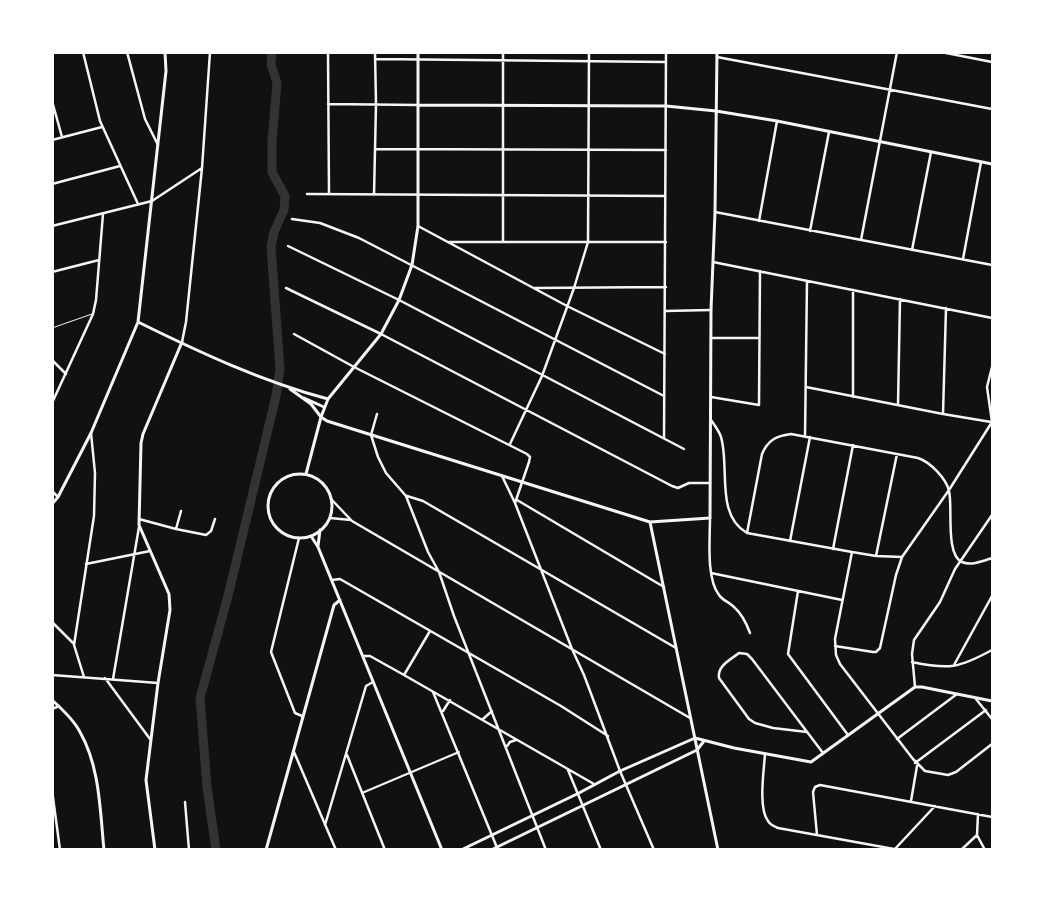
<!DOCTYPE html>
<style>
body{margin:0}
#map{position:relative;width:1045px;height:902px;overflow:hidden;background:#111;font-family:Poppins,sans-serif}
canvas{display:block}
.frame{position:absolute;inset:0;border:54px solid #fff;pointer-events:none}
</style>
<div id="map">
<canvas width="1045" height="902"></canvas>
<div class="frame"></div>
</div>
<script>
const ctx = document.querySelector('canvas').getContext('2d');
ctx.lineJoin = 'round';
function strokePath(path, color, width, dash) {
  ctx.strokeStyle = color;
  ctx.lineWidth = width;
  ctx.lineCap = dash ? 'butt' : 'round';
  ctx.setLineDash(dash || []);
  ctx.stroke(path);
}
strokePath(new Path2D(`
 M216,850L207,787L200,698L228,596L276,396L280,369L271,247L274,232L284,210L285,196L272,172V141L277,83L271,64L272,52`), '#333', 9);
strokePath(new Path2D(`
 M52,328L92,314`), '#f5f5f5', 1);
strokePath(new Path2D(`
 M362,793L459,752`), '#f5f5f5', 2);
strokePath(new Path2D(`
 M83,52L100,121L138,204
 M127,52L145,119L158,145
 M328,52L329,194
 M941,52L992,62
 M717,57L992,109
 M375,59L666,62
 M52,101L62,137
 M328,104L418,105
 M52,140L102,127
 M375,149L666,150
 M52,184L120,166
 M307,194L665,196
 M374,195L376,104L375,52
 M715,212L992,265
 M292,219L320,223L359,238L664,396
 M759,221L777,121
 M52,226L152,201L202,168
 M418,226L567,306L665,354
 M810,231L829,132
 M861,240L897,52
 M503,241V52
 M449,242H666
 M288,246L399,300L684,449
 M912,250L931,152
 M963,259L981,162
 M713,262L992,318
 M52,272L99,260
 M286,288L381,334L672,486L678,488L689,483H710
 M535,288L666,287
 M665,311L711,310
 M294,334L354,367L527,454L530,457L529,462L515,503
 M711,338H758
 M182,342L186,322L202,168L210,52
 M52,360L66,374
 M806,387L943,414L991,422
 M711,397L759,405L760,271
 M853,397V290
 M52,403L93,314L96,300L103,214
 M898,405L900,299
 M377,414L371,435L378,457L386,473L406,496L428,552L439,572L454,616L546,850
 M943,414L946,308
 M711,420C715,426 719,431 721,437C730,467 715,515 747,533L852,552L876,556L902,557
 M992,422L987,387L992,367
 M805,436L807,281
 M664,438L666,52
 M510,444L542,376L574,288L588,242L589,52
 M502,476L515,503L572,649L584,675L620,771L654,850
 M52,491L58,497
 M407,496L423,501L676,648
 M331,499L352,521L690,718
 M517,500L664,587
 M330,518L351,520
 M710,518C710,539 706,578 719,595C722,600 729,602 734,607C742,614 746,622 750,633
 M139,519L176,529L206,535L211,531L215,519
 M176,529L181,511
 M747,533L762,454C768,440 776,436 791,434L918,458C930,462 946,478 949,491C953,506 945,555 962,562C971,566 983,561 992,558
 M299,538L271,652L295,713L302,716
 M790,541L810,437
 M833,549L853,445
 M852,552L835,639L836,655L840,664L913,759L925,771L948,775L956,772L992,744
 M876,556L897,454
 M86,564L150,551
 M711,573L842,600
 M332,580L340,579L561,706L608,736
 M798,591L788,654L848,735
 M52,622L73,643
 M835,646L873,652H876L880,648L896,575L902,557L949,490L992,422
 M363,656H370L404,675L594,784
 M912,662C949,670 959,668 992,650
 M954,665L992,596
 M52,675L158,683
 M404,675L430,631
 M84,677L74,645L94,516L95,473L91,433
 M105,678L150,739
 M113,679L139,527
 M915,687L912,654L914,640L940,602L955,569L992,515
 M433,692L498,850
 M976,699L992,719
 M52,709L59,706
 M443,711L450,700
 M483,719L492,711
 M807,732L773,728L755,723L749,719L719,678C717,666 730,660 739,653L747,654L752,659L823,753
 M897,739L957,694
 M507,746L510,742L516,740
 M294,752L336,850
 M765,754C764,770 758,808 768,821C770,825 774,826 778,828L894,849
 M347,755L385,850
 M915,763L986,710
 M568,770L601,850
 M52,790L60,850
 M911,801L917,766
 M185,802L189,850
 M978,814L977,835L985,850
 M325,825L366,686L373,682
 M817,835L813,792L815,787L820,785L992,817
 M894,850L935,806
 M961,850L977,835`), '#f5f5f5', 2.5);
strokePath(new Path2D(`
 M418,105L666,106L716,111L777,121L992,164
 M138,322C199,352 263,382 328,399
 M290,389L311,404L321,417
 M304,398L324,407
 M321,417L327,421L650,522L710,518L711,310L715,212L717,52
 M306,474L321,417L328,399L381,334L399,300L412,265L418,226V52
 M268 506a32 32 0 1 1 64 0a32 32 0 1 1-64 0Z
 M52,504L58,497L91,433L138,322L166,71L165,52
 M650,522L718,850
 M311,536L318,547L442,850
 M318,546L320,530
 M52,700C62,709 74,720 80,732C100,767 100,811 104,850
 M155,850L146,780L158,683L170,610L169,594L139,525L141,443L143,434L182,342
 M266,850L334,605L340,600
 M461,850L579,793L620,771L695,738L734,748L811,762L915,687H922L992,701
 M491,850L697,750L704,741`), '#f5f5f5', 3);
</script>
